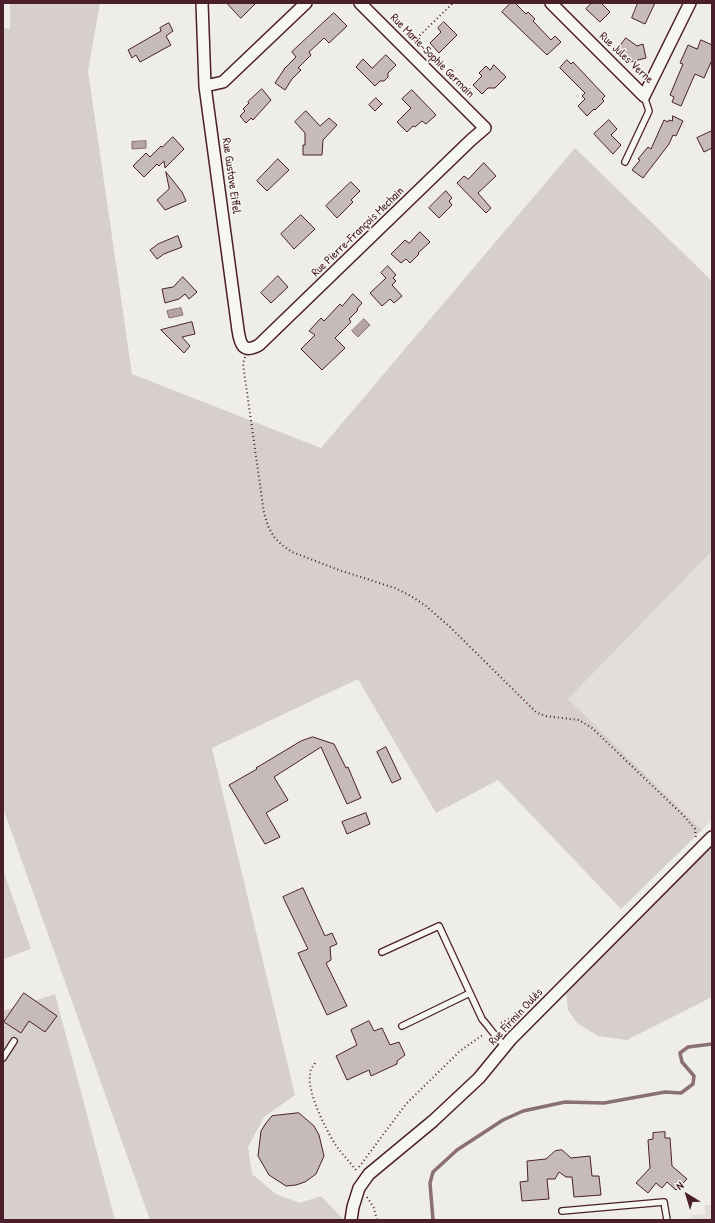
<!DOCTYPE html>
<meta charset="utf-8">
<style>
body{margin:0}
#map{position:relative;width:715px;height:1223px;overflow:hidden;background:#efedea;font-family:"Patrick Hand",sans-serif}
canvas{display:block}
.frame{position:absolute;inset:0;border:4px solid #4a1f2b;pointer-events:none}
.north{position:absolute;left:667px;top:1175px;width:40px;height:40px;-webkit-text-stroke:3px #f6f6f2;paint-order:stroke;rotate:322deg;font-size:11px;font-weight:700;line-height:16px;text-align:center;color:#4a1f2b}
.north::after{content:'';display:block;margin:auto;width:14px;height:18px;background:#4a1f2b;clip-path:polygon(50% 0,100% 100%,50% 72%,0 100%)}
</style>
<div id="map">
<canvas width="715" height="1223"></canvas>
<div class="frame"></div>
<div class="north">N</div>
</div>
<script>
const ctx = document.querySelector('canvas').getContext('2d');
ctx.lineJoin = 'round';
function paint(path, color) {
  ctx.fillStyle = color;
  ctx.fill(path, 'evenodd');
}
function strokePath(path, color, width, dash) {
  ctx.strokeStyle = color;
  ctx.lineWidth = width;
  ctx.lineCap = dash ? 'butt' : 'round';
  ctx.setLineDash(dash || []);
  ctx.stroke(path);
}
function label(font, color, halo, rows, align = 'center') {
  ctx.font = font + ' "Patrick Hand",sans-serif';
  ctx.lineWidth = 3;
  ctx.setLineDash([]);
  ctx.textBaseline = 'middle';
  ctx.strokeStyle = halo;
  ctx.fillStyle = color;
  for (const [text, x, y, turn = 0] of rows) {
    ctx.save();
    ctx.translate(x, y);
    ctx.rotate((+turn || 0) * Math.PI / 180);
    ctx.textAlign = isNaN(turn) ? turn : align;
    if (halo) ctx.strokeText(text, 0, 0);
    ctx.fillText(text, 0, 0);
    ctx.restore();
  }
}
paint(new Path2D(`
 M712,551V819L702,830L567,699Z
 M704,1205H712V1220H693L691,1215L706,1214Z`), '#e3dedc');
paint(new Path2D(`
 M10,3H100L88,71L132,374L321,448L575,148L712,281V551L568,699L702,830L621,909L498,780L436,813L358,679L212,748L295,1095L264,1117L248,1147L252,1174L276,1194L300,1203L321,1196L344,1220H150L3,808V28L10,29Z
 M712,844V997L627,1040L598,1036L577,1023L568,1010L566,992Z
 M3,870L31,949L3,959Z
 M55,994L115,1220H3V1011Z`), '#d7cfce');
const water = new Path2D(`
 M146,141V148L132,149V142Z
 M181,308L183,315L169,318L167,311Z
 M364,319L370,325L358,337L352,331Z`);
paint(water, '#b4a4a5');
strokePath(water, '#8a6f74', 1);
strokePath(new Path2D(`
 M433,1220L430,1183L433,1172L457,1150L503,1120L523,1111L565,1102L604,1103L665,1092L681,1093L693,1084L694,1076L682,1062L680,1053L688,1047L712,1044`), '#8a6f74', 3.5);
const building = new Path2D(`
 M227,3H256L241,18Z
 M511,3H515L526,14L528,12L535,19L533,21L551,40L555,36L561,42L547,55L502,12Z
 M592,3H601L610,12L600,22L586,9Z
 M638,3H655L645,24L632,18Z
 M334,13L347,26L329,43L324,38L309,52L311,55L298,68L301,70L292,79L285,90L275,83L285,68L296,57L292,52Z
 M444,22L457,35L439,53L430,43L441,32L438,28Z
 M169,23L173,31L166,36L171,45L140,62L136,55L132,58L128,50L161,31L160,28Z
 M626,38L637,46L643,44L646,58L630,62L616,52Z
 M701,40L712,45V60L704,78L695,74L681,106L672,102L674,97L670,95L683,64L680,63L688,45L697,49Z
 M386,55L396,65L388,73V77L384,81H380L375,86L356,67L363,59L372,68Z
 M567,60L571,64L573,62L605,96L602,99L604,101L595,110L594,109L587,116L578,106L585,99L582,96L585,93L560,68Z
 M494,65L506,77L495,88H488L482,94L473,85L482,76L479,73L486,66L490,70Z
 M262,89L271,100L253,120L251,118L246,123L240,116L245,111L243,109L249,103L248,102Z
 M412,90L436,115L426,124L422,121L415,127L413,126L407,132L397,122L411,108L402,99Z
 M376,98L382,104L375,111L369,105Z
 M306,111L320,126L329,118L337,125L323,140L322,155H303V145H305V133L295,122Z
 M673,116L683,121L676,136L673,135L669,144L643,178L632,170L640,160L638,159L648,147L651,149L664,120L668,122L669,120L672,121Z
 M609,120L617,129L611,135L621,145L613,154L594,134Z
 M712,131V148L704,152L697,138Z
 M173,137L184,149L165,168L164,161L159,166L157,164L144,177L133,166L146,153L150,157L161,146L162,147Z
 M278,159L289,170L267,191L257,181Z
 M484,163L496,176L478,193L491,208L486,213L457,183L464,176L468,179Z
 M166,172L182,192L186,201L165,210L157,200L169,189Z
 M351,182L360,191L351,200L353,202L337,218L326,206Z
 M446,191L452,198L449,201L452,205L439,218L429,208Z
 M301,215L315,229L294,249L281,234Z
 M420,232L430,242L418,253L419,254L410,263L406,259L401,263L391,254L405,240L409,243Z
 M178,236L182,247L164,254L157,259L150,250L158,244Z
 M388,266L396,275L393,278L396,281L392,285L402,296L394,303L390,299L382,306L370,293L386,278L381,273Z
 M278,276L288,287L271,303L261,293Z
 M183,277L197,292L189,299L185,294L179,299L165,303L162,289L173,287Z
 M353,294L362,303L357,309L358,310L349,319L351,322L335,338L345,348L322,370L301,349L315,335L309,331L321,318L324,321L340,304L342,306Z
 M192,322L195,334L182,337L190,346L184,353L161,330Z
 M313,737L334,744L346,768L348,767L361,798L347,804L321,747L274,777L288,800L266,813L280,837L265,844L229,785L257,769L256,768L301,741Z
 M386,747L401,779L392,783L377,752Z
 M366,813L370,824L347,834L342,822Z
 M303,888L325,936L332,933L337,944L330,947L331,960L326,963L347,1006L327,1015L298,953L308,949L283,897Z
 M24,993L57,1016L45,1032L29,1021L21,1033L4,1022Z
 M369,1021L374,1031L382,1028L390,1045L399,1042L405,1055L397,1061V1064L371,1076L369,1070L347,1080L336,1056L357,1045L351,1030Z
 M299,1113L314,1126L319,1135L324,1156L316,1174L305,1182L296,1185L286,1186L269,1175L258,1156L261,1131L266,1123L272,1116Z
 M665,1132V1138H670L672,1166L687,1179L676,1190L667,1182L662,1188L656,1183L648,1193L636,1183L650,1168L648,1140L653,1139V1133Z
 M562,1150L571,1158L590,1156L592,1176H599L601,1195L574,1197L572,1177H566L559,1172L555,1179H547L549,1199L522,1201L520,1182L528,1181L527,1161L546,1159L555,1151Z`);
paint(building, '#c6babb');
strokePath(building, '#4a1f2b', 1);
const lane = new Path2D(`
 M625,162L649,111L644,96
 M382,952L439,926L482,1019C490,1028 496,1038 505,1046
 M402,1026L470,993
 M3,1058L14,1041
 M562,1211L664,1202L667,1220`);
const street = new Path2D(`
 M202,3L205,86L238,330C240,344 243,354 259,345L471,140L485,128L360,3
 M551,3L644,96L690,3
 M205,86L223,82L306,3
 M351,1220L353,1207L359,1188L369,1174L433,1121L479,1078L511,1039L712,837`);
strokePath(lane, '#4a1f2b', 8);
strokePath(street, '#4a1f2b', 14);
strokePath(new Path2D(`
 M414,41L453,3
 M245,357L243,364L264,513L268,526L274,537L282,545L292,552L339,570L395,588L411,596L426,606L450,627L536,712L545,716L579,720L592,728L684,816L695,829L696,838
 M501,1023L523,1011
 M315,1063C313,1067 310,1069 310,1074C307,1092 325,1128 335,1144C341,1153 349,1161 356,1170
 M359,1167L406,1104L460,1051L484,1034
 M367,1197L374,1208L377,1220`), '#4a1f2b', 2, [1, 3]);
strokePath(lane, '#f6f6f2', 5.5);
strokePath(street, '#f6f6f2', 11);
label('12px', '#4a1f2b', '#f6f6f2', [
 ["Rue Marie-Sophie Germain",432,56,45],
 ["Rue Jules Verne",626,58,43],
 ["Rue Gustave Eiffel",231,176,82],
 ["Rue Pierre-François Mechain",358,232,-44],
 ["Rue Firmin Oulès",516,1017,-47]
]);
</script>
